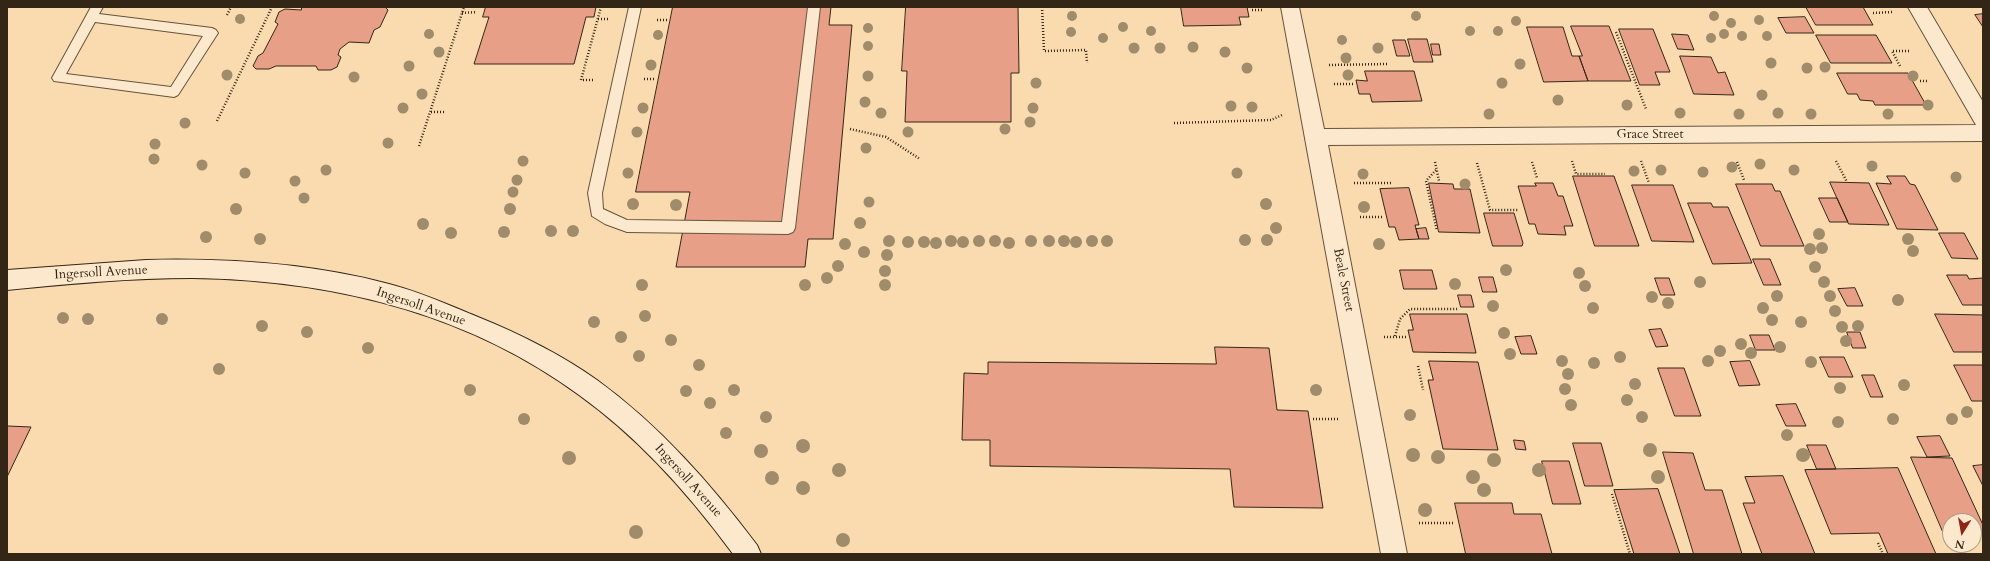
<!DOCTYPE html>
<style>
body{margin:0}
#map{position:relative;width:1990px;height:561px;overflow:hidden;background:#fadbb0;font-family:Cardo,serif}
canvas{display:block}
.frame{position:absolute;inset:0;border:8px solid #342616;pointer-events:none}
.north{position:absolute;left:1942px;top:513px;width:40px;height:40px;box-sizing:border-box;background:#fce8cc;border:1px solid #ac9a83;border-radius:50%;rotate:191deg;font-size:11px;font-weight:700;line-height:16px;text-align:center;color:#342616}
.north::after{content:'';display:block;margin:auto;width:14px;height:18px;background:#8f2418;clip-path:polygon(50% 0,100% 100%,50% 72%,0 100%)}
</style>
<div id="map">
<canvas width="1990" height="561"></canvas>
<div class="frame"></div>
<div class="north">N</div>
</div>
<script>
const ctx = document.querySelector('canvas').getContext('2d');
ctx.lineJoin = 'round';
function paint(path, color) {
  ctx.fillStyle = color;
  ctx.fill(path, 'evenodd');
}
function strokePath(path, color, width, dash) {
  ctx.strokeStyle = color;
  ctx.lineWidth = width;
  ctx.lineCap = dash ? 'butt' : 'round';
  ctx.setLineDash(dash || []);
  ctx.stroke(path);
}
function label(font, color, halo, rows, align = 'center') {
  ctx.font = font + ' Cardo,serif';
  ctx.lineWidth = 3;
  ctx.setLineDash([]);
  ctx.textBaseline = 'middle';
  ctx.strokeStyle = halo;
  ctx.fillStyle = color;
  for (const [text, x, y, turn = 0] of rows) {
    ctx.save();
    ctx.translate(x, y);
    ctx.rotate((+turn || 0) * Math.PI / 180);
    ctx.textAlign = isNaN(turn) ? turn : align;
    if (halo) ctx.strokeText(text, 0, 0);
    ctx.fillText(text, 0, 0);
    ctx.restore();
  }
}
const building = new Path2D(`
 M302,7H385L388,10L380,27L374,30L369,43L349,42L340,49L338,55L341,57L337,67L331,70H318L316,66H276L269,69H256L253,66L258,56L263,53L278,24L275,22L279,12L285,9L301,10Z
 M486,7H596L594,17H586L574,64H474L489,17H483Z
 M673,7H831L829,25H852L833,239H808L805,267H676L690,192H636Z
 M906,7H1018L1019,73H1011V122H905L907,71H902Z
 M1181,7H1247L1249,17H1239L1241,25L1184,26Z
 M1806,7H1863L1873,25H1816Z
 M1983,14V27L1975,15Z
 M1805,17L1814,33H1786L1778,18Z
 M1571,26H1609L1631,81H1588L1579,56H1582Z
 M1527,27H1563L1572,56H1579L1588,81L1544,82Z
 M1619,29H1653L1670,72H1655L1660,85H1640Z
 M1672,34L1688,35L1694,50L1678,49Z
 M1816,35H1876L1892,63H1831Z
 M1408,39H1427L1433,62H1414Z
 M1393,40H1405L1410,56H1397Z
 M1431,44H1439L1441,55H1433Z
 M1680,56L1711,57L1718,73L1725,72L1734,95L1694,94Z
 M1365,71H1414L1422,101L1372,102L1370,94H1359L1356,80L1367,81Z
 M1837,73H1908L1926,105H1875L1873,101L1860,100L1857,94H1848Z
 M1573,176H1614L1639,246H1595Z
 M1887,176H1905L1910,184L1915,185L1938,230L1897,229L1876,183L1891,184Z
 M1830,182L1869,183L1889,225L1849,224Z
 M1429,183L1453,184L1454,189H1470L1480,233L1439,232Z
 M1535,183H1553L1558,196H1563L1573,226H1564L1566,235L1538,234L1535,224H1529L1518,186H1536Z
 M1736,184H1772L1775,191H1780L1804,246H1761Z
 M1632,185H1673L1694,242L1652,241Z
 M1409,188L1419,225H1415L1419,239L1399,240L1395,227H1389L1380,189Z
 M1819,198H1837L1848,222H1830Z
 M1688,203H1711L1713,207H1728L1752,263L1713,264Z
 M1484,213H1514L1523,243L1522,246H1493Z
 M1426,228L1429,239H1419L1416,229Z
 M1939,233H1964L1978,259L1952,258Z
 M1753,259H1770L1781,285H1764Z
 M1400,270H1432L1437,289H1404Z
 M1947,275H1967L1969,279L1983,278V305H1963Z
 M1479,277H1493L1497,292H1483Z
 M1655,278H1669L1675,295H1661Z
 M1855,288L1863,306H1847L1838,289Z
 M1458,295H1471L1474,307H1461Z
 M1410,314H1467L1476,353L1413,352L1408,330H1413Z
 M1935,314L1983,315V352H1954Z
 M1661,329L1668,346L1656,347L1649,330Z
 M1847,332H1860L1866,348H1853Z
 M1750,335H1769L1775,350H1756Z
 M1531,336L1537,354H1521L1515,337Z
 M1215,347L1269,348L1277,410L1308,411L1323,508L1234,507L1230,469L990,466V440H962L964,373L988,374V362L1216,364Z
 M1820,357H1844L1853,377H1829Z
 M1429,361L1478,362L1498,450L1443,449L1428,380H1433Z
 M1750,361L1760,385L1739,386L1730,362Z
 M1954,365H1983V401H1972Z
 M1658,368H1684L1701,416H1675Z
 M1862,375H1874L1883,397H1871Z
 M1796,404L1806,426H1786L1776,405Z
 M7,426L31,427L7,477Z
 M1940,436L1950,456L1927,457L1917,437Z
 M1514,440L1524,441L1526,450L1516,449Z
 M1573,443H1601L1613,486H1585Z
 M1807,445H1826L1836,469H1817Z
 M1663,452L1693,453L1705,490H1722L1742,554H1694Z
 M1911,457L1952,458L1983,525V530L1974,529V521H1950V541H1947Z
 M1542,461H1569L1581,504H1553Z
 M1983,465V486L1973,466Z
 M1898,468L1936,554H1888L1879,533L1831,534L1805,470Z
 M1783,476L1815,554H1762L1743,503H1755L1745,477Z
 M1658,489L1680,554H1634L1614,490Z
 M1455,503H1512L1514,514H1541L1552,554H1466Z`);
paint(building, '#e89f87');
strokePath(building, '#342616', 1);
const lane = new Path2D(`
 M91,7H103L99,14L212,28L216,30L218,33L178,95L174,97L54,81L52,78ZM95,22L203,36L171,87L66,74Z
 M629,7H641L602,193L603,209L627,220L782,222L808,7H820L795,228L793,232L788,234L627,232L605,224L592,216L588,193Z`);
const street = new Path2D(`
 M1281,7H1299L1324,129L1976,125L1908,7H1927L1983,102V141L1328,145L1407,554H1381Z`);
const secondary = new Path2D(`
 M146,260C227,258 310,263 389,284C420,292 449,305 478,317C520,334 560,354 597,380C660,426 711,484 757,545L761,554H733C689,494 639,438 579,395C466,312 330,280 192,278C130,278 68,284 7,290V270Z`);
strokePath(lane, '#66533c', 2);
strokePath(street, '#66533c', 2);
strokePath(secondary, '#342616', 2);
strokePath(new Path2D(`
 M1042,7L1044,51L1086,50L1087,63
 M1252,10H1264
 M462,13L477,12
 M1873,13L1892,12
 M227,15L231,7
 M598,19H608
 M657,20H669
 M1616,32L1646,109
 M1329,65L1387,64
 M1900,66L1892,51H1911
 M644,79H654
 M593,80H581L601,7
 M1920,81H1929
 M1334,84H1353
 M431,112H446
 M217,121L272,7
 M1174,123L1271,120L1282,115
 M850,129L886,137L920,159
 M419,146L464,7
 M1572,161L1576,174H1605
 M1641,161L1649,183
 M1836,161L1847,182
 M1435,162L1439,181
 M1532,162L1537,178
 M1737,162L1744,180
 M1477,163L1490,210H1519
 M1436,170L1426,181L1437,231
 M1354,183H1391
 M1360,217H1384
 M1395,336L1400,319L1410,309H1458
 M1384,337H1407
 M1418,366L1423,390
 M1313,419H1338
 M1612,494L1630,554
 M1419,523H1453
 M1878,543L1883,554`), '#342616', 2.5, [1, 2]);
paint(lane, '#fce8cc');
paint(street, '#fce8cc');
paint(secondary, '#fce8cc');
ctx.fillStyle = '#a08c6b';
for (const [x, y, r] of [
 [1072,16,5],
 [1416,16,5],
 [1714,16,5],
 [240,19,5],
 [1759,20,5],
 [1516,21,5],
 [1731,23,5],
 [1123,27,5],
 [868,28,5],
 [1151,31,5],
 [1470,31,5],
 [1498,31,5],
 [1071,32,5],
 [429,34,5],
 [1724,34,5],
 [658,35,5],
 [1742,36,5],
 [1767,36,5],
 [1103,38,5],
 [1711,38,5],
 [1342,40,5],
 [868,46,5],
 [1193,47,5.5],
 [1134,48,5.5],
 [1160,48,5.5],
 [1378,48,5.5],
 [439,52,5.5],
 [1225,52,5.5],
 [1346,58,5.5],
 [1771,63,5.5],
 [1520,64,5.5],
 [651,65,5.5],
 [409,66,5.5],
 [1825,67,5.5],
 [1247,68,5.5],
 [1807,68,5.5],
 [227,75,5.5],
 [1348,75,5.5],
 [868,76,5.5],
 [1913,76,5.5],
 [354,77,5.5],
 [1036,83,5.5],
 [1502,83,5.5],
 [422,94,5.5],
 [1762,95,5.5],
 [1558,100,5.5],
 [865,102,5.5],
 [1627,105,5.5],
 [1928,105,5.5],
 [1231,106,5.5],
 [1252,107,5.5],
 [403,108,5.5],
 [643,108,5.5],
 [1033,108,5.5],
 [881,113,5.5],
 [1680,113,5.5],
 [1778,113,5.5],
 [1489,114,5.5],
 [1739,114,5.5],
 [1811,114,5.5],
 [1888,114,5.5],
 [1030,122,5.5],
 [185,123,5.5],
 [1005,129,5.5],
 [637,132,5.5],
 [908,132,5.5],
 [388,143,5.5],
 [155,144,5.5],
 [866,148,5.5],
 [154,159,5.5],
 [523,161,5.5],
 [1760,164,5.5],
 [202,165,5.5],
 [1872,166,5.5],
 [1732,167,5.5],
 [326,170,5.5],
 [1661,170,5.5],
 [1794,170,5.5],
 [1634,171,5.5],
 [1703,172,5.5],
 [245,173,5.5],
 [628,173,5.5],
 [1237,173,5.5],
 [1363,174,5.5],
 [1956,177,5.5],
 [517,180,5.5],
 [295,181,5.5],
 [1465,184,5.5],
 [513,192,5.5],
 [304,198,5.5],
 [869,202,5.5],
 [633,204,6],
 [1266,204,6],
 [676,205,6],
 [1364,207,6],
 [236,209,6],
 [510,209,6],
 [860,223,6],
 [423,224,6],
 [1276,228,6],
 [551,231,6],
 [573,231,6],
 [504,232,6],
 [451,233,6],
 [1819,234,6],
 [206,237,6],
 [260,239,6],
 [1908,239,6],
 [1245,240,6],
 [1267,240,6],
 [889,241,6],
 [951,241,6],
 [979,241,6],
 [995,241,6],
 [1031,241,6],
 [1049,241,6],
 [1064,241,6],
 [1092,241,6],
 [1107,241,6],
 [908,242,6],
 [924,242,6],
 [963,242,6],
 [1076,242,6],
 [936,243,6],
 [1009,243,6],
 [845,244,6],
 [1379,244,6],
 [1822,248,6],
 [1810,249,6],
 [1913,251,6],
 [864,252,6],
 [887,255,6],
 [838,266,6],
 [1815,267,6],
 [1506,270,6],
 [885,271,6],
 [1579,273,6],
 [827,278,6],
 [1700,282,6],
 [1824,282,6],
 [1455,284,6],
 [642,285,6],
 [805,285,6],
 [885,285,6],
 [1585,286,6],
 [1777,296,6],
 [1830,296,6],
 [1652,297,6],
 [1898,300,6],
 [1668,303,6],
 [1493,306,6],
 [1593,308,6],
 [1763,308,6],
 [1835,311,6],
 [645,316,6],
 [63,318,6],
 [88,319,6],
 [162,319,6],
 [1772,320,6],
 [594,322,6],
 [1801,322,6],
 [262,326,6],
 [1858,326,6],
 [1842,327,6],
 [307,332,6],
 [1504,333,6],
 [621,337,6],
 [671,340,6],
 [1846,341,6],
 [1741,344,6],
 [1780,347,6],
 [368,348,6],
 [1720,351,6],
 [1751,353,6],
 [1510,354,6],
 [639,356,6],
 [1620,357,6],
 [1562,361,6],
 [1708,361,6],
 [1811,362,6],
 [1594,363,6],
 [699,365,6],
 [219,369,6],
 [1568,374,6],
 [1635,384,6],
 [1904,385,6],
 [1840,388,6],
 [1565,389,6],
 [470,390,6],
 [734,390,6],
 [1316,390,6],
 [686,391,6],
 [1627,400,6],
 [710,403,6],
 [1571,405,6],
 [1967,412,6],
 [1410,415,6],
 [766,417,6],
 [1642,417,6],
 [524,419,6],
 [1893,419,6],
 [1952,419,6],
 [1838,422,6],
 [726,433,6],
 [1787,435,6],
 [803,446,7],
 [1650,450,7],
 [761,451,7],
 [1413,455,7],
 [1803,455,7],
 [1438,457,7],
 [569,458,7],
 [1494,460,7],
 [839,470,7],
 [1539,470,7],
 [1473,477,7],
 [1658,477,7],
 [772,478,7],
 [803,488,7],
 [1484,490,7],
 [1425,510,7],
 [636,532,7],
 [843,540,7]
]) {
  ctx.beginPath();
  ctx.arc(x, y, r, 0, 2 * Math.PI);
  ctx.fill();
}
label('13px', '#342616', '#fce8cc', [
 ["Grace Street",1650,135],
 ["Ingersoll Avenue",101,273,-3],
 ["Beale Street",1343,280,79],
 ["Ingersoll Avenue",421,307,19],
 ["Ingersoll Avenue",688,481,48]
]);
</script>
